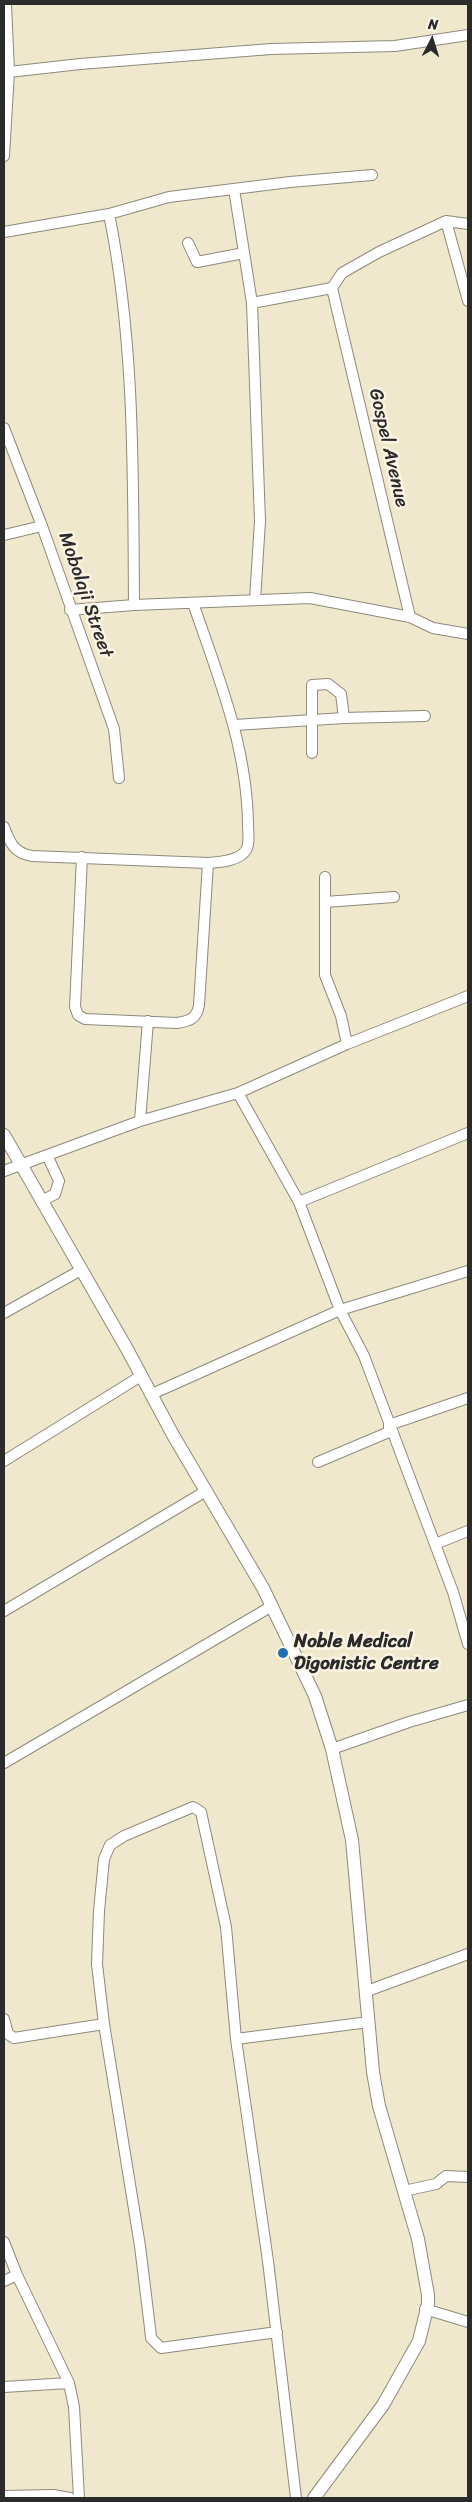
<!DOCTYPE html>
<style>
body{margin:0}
#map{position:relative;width:472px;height:2502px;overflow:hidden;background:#efe8cc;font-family:Sriracha,sans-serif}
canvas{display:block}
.frame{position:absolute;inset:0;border:5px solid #2b2b2b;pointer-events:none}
.north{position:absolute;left:407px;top:15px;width:50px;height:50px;-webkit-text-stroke:4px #fcf5e5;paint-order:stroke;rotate:5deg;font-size:14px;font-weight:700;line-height:20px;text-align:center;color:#2b2b2b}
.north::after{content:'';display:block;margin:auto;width:18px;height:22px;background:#2b2b2b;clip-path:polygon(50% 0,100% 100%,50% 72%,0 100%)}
</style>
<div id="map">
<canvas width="472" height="2502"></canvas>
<div class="frame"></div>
<div class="north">N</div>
</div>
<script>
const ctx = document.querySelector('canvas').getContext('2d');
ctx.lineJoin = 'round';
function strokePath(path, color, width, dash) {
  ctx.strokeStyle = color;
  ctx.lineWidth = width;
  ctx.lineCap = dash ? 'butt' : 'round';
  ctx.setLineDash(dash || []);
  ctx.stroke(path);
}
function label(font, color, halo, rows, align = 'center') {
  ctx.font = font + ' Sriracha,sans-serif';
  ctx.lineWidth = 5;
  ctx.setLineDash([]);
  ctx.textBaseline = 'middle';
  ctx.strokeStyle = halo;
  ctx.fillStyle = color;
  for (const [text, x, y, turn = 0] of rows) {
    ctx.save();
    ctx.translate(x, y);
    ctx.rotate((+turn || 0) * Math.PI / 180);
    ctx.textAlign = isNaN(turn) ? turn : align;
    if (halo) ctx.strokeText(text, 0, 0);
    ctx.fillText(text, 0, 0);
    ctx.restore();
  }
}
const minor = new Path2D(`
 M9,72L80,64L271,49L395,46L468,35
 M4,156L9,72L6,4
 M234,189L252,303L260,521L255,600
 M109,214C135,342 133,475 134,605
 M446,221L468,301
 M4,232L109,214L169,197L290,182L372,175
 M188,243L197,262L244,253
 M332,288L410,617
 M252,303L332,288L342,273L379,252L446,221L468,224
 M4,428L42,526L114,729L119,778
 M4,535L42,526
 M70,610L134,605L310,598L410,617L433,628L468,634
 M235,725L344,718L425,716
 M312,753V685L328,684L341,694L344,718
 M4,827C10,843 14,853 32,856L208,863C219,862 240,861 246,850C250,844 248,832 248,824C247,746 218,676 193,603
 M82,857L75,1007L78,1015L85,1019L177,1023C189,1021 197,1019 199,1005L208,863
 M325,877V975L341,1016L347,1044
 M325,902L394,897
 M238,1093L299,1202L340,1310L364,1356L453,1592L468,1644
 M140,1121L148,1021
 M4,1171L140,1121L238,1093L347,1044L468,996
 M42,1201L55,1194L59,1181L47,1155
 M299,1202L468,1133
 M4,1313L81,1270
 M152,1394L340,1310L468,1271
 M4,1461L141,1376
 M318,1462L389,1432V1425L468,1398
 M435,1544L468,1531
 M4,1611L206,1491
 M332,1749L409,1722L468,1705
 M4,1763L272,1606
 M367,1991L468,1954
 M4,2019L8,2034L14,2038L104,2024
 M236,2039L369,2022
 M404,2191L436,2184L446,2176L468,2177
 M4,2242L17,2275L69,2383L74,2407L79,2498
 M4,2281L17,2275
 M425,2309L468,2322
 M277,2332L161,2348L151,2338L150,2328L140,2246L104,2024L97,1964L99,1911L104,1859L110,1845L124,1836L193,1807L201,1812L226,1927L236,2039L268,2261L296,2498
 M4,2387L69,2383
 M4,2496L53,2495L70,2498`);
const tertiary = new Path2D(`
 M4,1135L127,1349L173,1435L263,1588L315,1696L332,1749L352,1840L373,2072L379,2106L418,2239L428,2295V2304L419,2341L383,2405L314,2498`);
strokePath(minor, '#8d8a7c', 12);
strokePath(tertiary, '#8d8a7c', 14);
strokePath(minor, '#fff', 10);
strokePath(tertiary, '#fff', 12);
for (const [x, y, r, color] of [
 [283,1653,6,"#1f6fb2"]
]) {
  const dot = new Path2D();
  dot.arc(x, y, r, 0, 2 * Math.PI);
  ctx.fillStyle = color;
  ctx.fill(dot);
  strokePath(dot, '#fcf5e5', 2);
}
label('19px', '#2b2b2b', '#fcf5e5', [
 ["Gospel Avenue",388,448,77],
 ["Mobolaji Street",85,595,71]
]);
label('bold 19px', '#2b2b2b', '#fcf5e5', [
 ["Noble Medical",294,1642],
 ["Digonistic Centre",294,1664]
], 'left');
</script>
